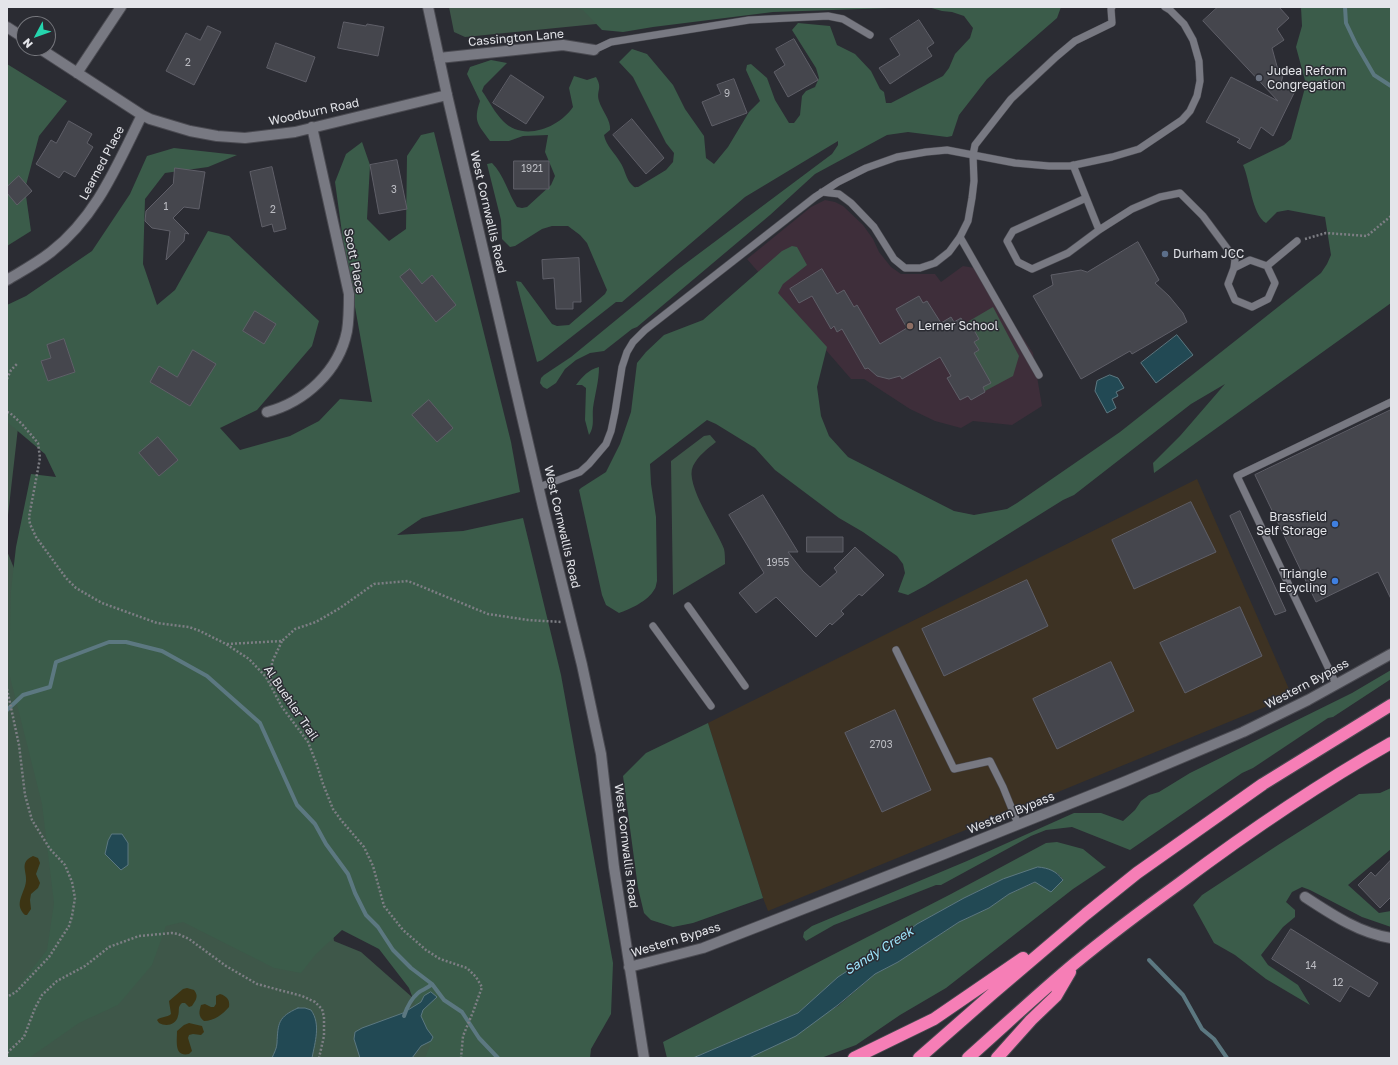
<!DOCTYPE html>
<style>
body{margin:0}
#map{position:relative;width:1398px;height:1065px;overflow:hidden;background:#2b2c33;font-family:"Golos Text",sans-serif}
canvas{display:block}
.frame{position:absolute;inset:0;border:8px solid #e4e5ea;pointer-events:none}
.north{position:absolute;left:16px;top:16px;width:40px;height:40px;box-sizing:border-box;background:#2b2c33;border:1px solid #75767c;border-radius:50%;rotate:229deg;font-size:11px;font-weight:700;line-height:16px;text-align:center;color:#e4e5ea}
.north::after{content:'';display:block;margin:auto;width:14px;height:18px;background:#25d5ae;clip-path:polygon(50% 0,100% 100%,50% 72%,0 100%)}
</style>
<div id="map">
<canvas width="1398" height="1065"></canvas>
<div class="frame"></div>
<div class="north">N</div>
</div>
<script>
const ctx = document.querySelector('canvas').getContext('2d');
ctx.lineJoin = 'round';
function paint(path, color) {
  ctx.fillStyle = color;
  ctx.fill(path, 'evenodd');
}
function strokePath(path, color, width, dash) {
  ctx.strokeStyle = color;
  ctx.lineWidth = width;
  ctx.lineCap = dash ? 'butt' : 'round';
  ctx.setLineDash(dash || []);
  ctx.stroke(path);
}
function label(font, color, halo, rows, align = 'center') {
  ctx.font = font + ' "Golos Text",sans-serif';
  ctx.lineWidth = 3;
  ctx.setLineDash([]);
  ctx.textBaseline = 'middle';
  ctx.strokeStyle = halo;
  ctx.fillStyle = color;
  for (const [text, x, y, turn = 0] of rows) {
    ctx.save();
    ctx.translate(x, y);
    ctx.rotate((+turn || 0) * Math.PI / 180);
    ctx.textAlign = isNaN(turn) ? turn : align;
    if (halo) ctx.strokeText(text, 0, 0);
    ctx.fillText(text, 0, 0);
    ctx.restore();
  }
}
paint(new Path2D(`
 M1197,479L1292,696L768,911L763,898L708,723Z`), '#3d3223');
paint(new Path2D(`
 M825,200L835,202L843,206L863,225L873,239L879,252L891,267L901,274H935L941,282L963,266L975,268L978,270L1033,353L1042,406L1012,425L973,421L961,428L935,421L910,409L864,379H851L747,259L811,207Z`), '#3e2e3a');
paint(new Path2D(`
 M449,7H768L465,37L454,32Z
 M993,307L1019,356L1013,376L985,391L965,358L979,350L974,342L979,339L971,325L966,327L964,324Z
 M7,421L18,428L7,524Z
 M710,435L716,442C707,449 698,456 693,466C684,484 718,531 724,549C725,553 725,559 725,564L673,595L671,461L704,436Z
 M7,551L35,620L323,869L334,941L361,952L430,1013L440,1058H7Z`), '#3e5749');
paint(new Path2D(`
 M573,7H921L773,12L653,27L623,32L602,30L583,10Z
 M928,7H1061L1057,18L987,79L959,115L952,136L947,137L908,132L887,135L815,174L770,215L637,327L632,329L604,351L590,353L576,360L565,369L556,383L547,389L543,387L540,383L541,378L544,375L571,357L677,270L832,154L838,145V141L745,197L622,302H616L542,360L537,362L516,281L521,282L552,324L557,326L569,325L605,294L607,290L587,243L580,235L568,226H552L542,229L515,246L510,247L502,239L501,220L487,164L492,163C504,175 508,193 517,207L522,208L527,207L551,185L555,176L545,152L548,135L523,136L509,141H490C478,124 473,122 480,101L467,74L470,67L491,60L507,63L484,86L482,91C489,101 495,113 503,121C523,142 559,128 573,107L569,88L574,76L587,80L596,77C603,89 596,90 599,101C602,111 611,120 610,130L604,135C606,146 615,153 620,162C625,169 626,180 632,185C635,188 634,187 638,187L666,170L673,162L674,153L666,143L633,77L619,62L632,49L647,54L673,85L685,109L704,136L706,158L714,164L728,147L749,112L760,101L746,70L747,65L751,64L767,78L775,100L789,123H794L800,115L802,96L806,91L815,87L819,78L816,68L792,30L798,23L830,26L837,45L855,54L871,71L880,89L884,92L886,103H891L943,76L949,68L955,54L970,38L973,28L964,16L952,12L942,11Z
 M1301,7H1391V303L1154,473L1153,463L1180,436L1225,384L1191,404L1074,495L1063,500L925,586L908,595L898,592L905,573L903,564L897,556L863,532L839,518L775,470L755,448L716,424L707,420L650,464L651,484L656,517L657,581C656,584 656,588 654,590C649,600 629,610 619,613L606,605L602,595L579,490L581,488L606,472L620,444L631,412L637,363L646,352L664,335L703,320L782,251L792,246L797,247L807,265L783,284L778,293L827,347L817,387L821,416L829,436L848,457L954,511L974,515L1007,509L1017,503L1120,432L1321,273L1327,264L1331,255L1325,217L1288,210L1277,212L1266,223C1252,215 1250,180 1243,165L1284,145L1291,139L1306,84L1296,47L1302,26Z
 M7,64L67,101L39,136L25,189L31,231L7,246Z
 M434,132L511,442L520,492L422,518L397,535L463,531L523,518L561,675L613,963L611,1014L591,1049L590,1058H425L430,1045L409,988L379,949L342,930L316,954L301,973L274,968L183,922L166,926L152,965L118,1005L79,1023L29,1058H7V995L16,989L47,950L54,903L42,804L9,673L11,590L16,547L31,474L56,477L45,454L7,422V305L26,296L92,251L130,194L147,156L174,148L237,155L208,167L165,173L145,199L143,264L157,305L175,290L208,231L229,236L319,321L312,346L257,410L220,428L240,450L290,436L319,421L340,399L372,402L343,240L335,182L346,154L362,142L370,165L367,219L389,241L406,229L407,156L421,135Z
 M599,367C599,381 595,394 593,408C592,418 595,426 589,435L585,420L586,388L582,385H576C583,376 588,370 599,367Z
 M1391,670V679L1333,717L1328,718L1253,768L1242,773L1130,850L1072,827L1046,830L1031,836L941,885H936L834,925L806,941L803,937L804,932L812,926L967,861L1074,813H1101L1123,821L1135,810L1141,801L1149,795L1159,792L1190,773L1352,693Z
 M708,723L763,898L693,923L673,927L651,920L644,913L638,888L623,776L646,753Z
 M1391,788V849L1348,885L1379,913L1391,911V927L1362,917L1310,890L1302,887L1292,892L1286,902L1295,910V917L1283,927L1261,955L1268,965L1298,985L1310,1005L1266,979L1235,955L1214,943L1193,905L1202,895L1278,845L1359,794L1380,793Z
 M1057,842L1083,849L1104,866L1106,867L1073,889L946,988L900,1015L856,1045L821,1058H749L838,1006L875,974L898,962L959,922L989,908L1009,894L1036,882L1063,879L1057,873L1003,879L964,898L917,924L904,934L838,977L798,1013L693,1058H667L663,1042L951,894L1046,843Z`), '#3b5c4a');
paint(new Path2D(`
 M33,856L38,858L40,863L36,874L40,883L38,888L31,894L30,900L31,909L27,915H25C13,904 25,893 26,881C27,871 19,862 33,856Z
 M187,988L194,990C199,996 196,1000 192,1006L189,1007L185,1003H182C177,1007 180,1010 178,1016C176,1025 166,1027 159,1023L157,1020C161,1016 167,1018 171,1014L169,1001L183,989Z
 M220,994C227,996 230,1000 229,1007C223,1014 214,1021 204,1021C198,1016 199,1012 201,1005L205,1004L211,1007H214L216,1004V996Z
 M189,1023L202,1026L204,1032L201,1035L193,1034L189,1035L188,1038L192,1051L189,1054C174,1057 177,1042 177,1031L184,1025Z`), '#3c3413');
const water = new Path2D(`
 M1177,335L1193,355L1156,383L1141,363Z
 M1110,375L1118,378L1124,388L1116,392L1118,396L1112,399L1116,408L1107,413L1095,391L1097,381Z
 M112,834H122L128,843V865L121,870L105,854L108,841Z
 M1038,867C1049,868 1056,871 1063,880L1051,892L1035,882L1009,894L989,908L959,922L898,962L875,974L838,1005L796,1036L749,1058H693L798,1013L838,977L904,934L917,924L964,898L1003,879Z
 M431,992L437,997L423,1010L421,1016L427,1029L433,1037L431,1041L421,1046L412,1058H360L354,1039L355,1032L362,1028L403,1013L421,1002L424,996Z
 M298,1008H305L311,1010C321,1024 315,1042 312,1058H272C274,1053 277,1048 277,1043C278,1023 278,1017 298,1008Z`);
paint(water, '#224954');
strokePath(water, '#5c7881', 1);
strokePath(new Path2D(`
 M1345,7L1346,23L1356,44L1374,75L1391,86
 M7,710L23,695L50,687L56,662L109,642H126L162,651L207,676L260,723L297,805L315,824L326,844L348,874L355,893L366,915L378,927L393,950L411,968L432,984L444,1000L462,1012L479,1038L498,1058
 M1149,960L1183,995L1202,1029L1214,1039L1227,1058
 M404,1016C407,1007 411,999 418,993C423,989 427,989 432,984`), '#5c7881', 4);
const building = new Path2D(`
 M1218,7H1279L1289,18L1277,29L1284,40L1272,48L1278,70L1284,71L1281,83L1296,89L1273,136L1261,127L1250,149L1237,142L1240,139L1206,122L1231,77L1278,101L1203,21Z
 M919,20L934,43L927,48L932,56L890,84L879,68L900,55L890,39Z
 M344,22L366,26L367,24L384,27L378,56L338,48Z
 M208,26L221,32L194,85L166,71L186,33L200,40Z
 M794,39L818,80L788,97L774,72L785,65L776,49Z
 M276,43L315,57L306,82L267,68Z
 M511,75L544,97L526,124L493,103Z
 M734,79L747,113L712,126L702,102L721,94L717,85Z
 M632,119L664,158L646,174L613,135Z
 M69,121L92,134L87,143L93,147L75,177L64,171L59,178L36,164L51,140L56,143Z
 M397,160L407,209L379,214L370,165Z
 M514,161H549V189H514Z
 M272,167L286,229L274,232L272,224L262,227L250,172Z
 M175,168L205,172L199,209L184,207L173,218L189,234L185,233L184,241L166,260L170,231L152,228L145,221L146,211L173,184Z
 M19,176L32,191L17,205L7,193V187Z
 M1138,242L1159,280L1155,283L1169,296L1183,313L1187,322L1132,354L1130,351L1081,379L1033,296L1053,285L1051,275L1081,270L1087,272Z
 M579,258L581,302H573V309H556L554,278L543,279L542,260Z
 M410,269L422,284L432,275L456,305L436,322L400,277Z
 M822,269L837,294L844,290L854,307L857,305L880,344L907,328L896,309L919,296L923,303L927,301L941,323L951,317L954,322L961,318L966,327L971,325L979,339L974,342L979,350L974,353L991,383L983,387L985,392L971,400L968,396L960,400L947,378L951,376L940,357L902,379L900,376L889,379L877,376L868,368L865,369L842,329L837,332L834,326L831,329L812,296L799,303L790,289Z
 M255,311L276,324L264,344L243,331Z
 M64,339L75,372L48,381L41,361L51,358L47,345Z
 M193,350L216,364L190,406L150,382L159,366L177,377Z
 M429,400L453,428L437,442L412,415Z
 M1391,410V599L1378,572L1316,602L1255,475Z
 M158,437L178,460L159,476L139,453Z
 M763,495L798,552H788L803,571L820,587L837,572L834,568L855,547L884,575L862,596L859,594L841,611L844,614L832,625L830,623L816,637L776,597L756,613L739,593L764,573L729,515Z
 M1191,502L1216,552L1134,589L1112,540Z
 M1240,511L1286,611L1275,615L1230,516Z
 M807,537H843V552H807Z
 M1027,580L1048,626L944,676L922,629Z
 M1240,607L1262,656L1185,693L1160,643Z
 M1111,662L1134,711L1057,749L1033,699Z
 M895,710L931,790L882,812L845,733Z
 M1391,860V897L1380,908L1358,885L1371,872L1375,876Z
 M1291,929L1378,983L1369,997L1350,986L1340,1002L1272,959Z`);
paint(building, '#45464d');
strokePath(building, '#5f5f68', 1);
const lane = new Path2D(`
 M594,50L611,42L749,20L828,16L843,19L870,35
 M1073,165L1099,230L1132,209L1160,197L1180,193L1203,216L1235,259L1234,268L1228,284L1235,300L1252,307L1268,299L1275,283L1267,266L1250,260L1234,268
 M822,192L839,194L851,203L874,227L894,259L905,268H920L935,263L949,252L960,237L968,221L972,198L974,181L973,155L975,145L1011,99L1056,57L1075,41L1112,23L1111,9L1112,7
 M1086,198L1013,231L1007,241L1018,262L1032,269L1068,253L1099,230
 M960,237L1039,375
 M1267,266L1297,241
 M539,487L580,472L589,464L606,444L611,431L615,412L622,367L627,352L633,342L645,330L815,197L838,182L866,168L897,157L926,152L947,150L1015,163L1049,166H1070L1112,157L1139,149L1182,120L1190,111L1197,96L1200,81L1199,61L1193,40L1184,24L1170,10L1165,7
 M688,606L745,686
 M653,626L711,706
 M896,650L954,769L990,761L1003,787L1018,824
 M1336,684L1237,476L1391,402`);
const street = new Path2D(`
 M7,27L24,38
 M39,48L142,115L150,119L190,131L217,136L245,138L295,132L447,95
 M439,58L563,45L594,50
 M77,73L121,7
 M7,280C22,271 37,263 51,252C97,216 117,165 142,115
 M267,412C305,402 339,371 347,331C349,319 349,307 349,294L312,127
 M1305,897C1331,914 1359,933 1391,938`);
const secondary = new Path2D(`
 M428,7L447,95L543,507L582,665L601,754L614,867L644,1058
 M629,967L703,948L944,854L1124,782L1243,732L1308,700L1391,654`);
const highway = new Path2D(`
 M854,1058L934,1019L1023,958
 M919,1058L992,994L1086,914L1137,873L1263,784L1391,705
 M968,1058C1003,1027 1038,994 1074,964C1108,936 1144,909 1180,883C1248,832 1317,785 1391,743
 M997,1058L1031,1020L1056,996L1070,972`);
strokePath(lane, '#4a4a51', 8);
strokePath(street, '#4a4a51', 12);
strokePath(secondary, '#4a4a51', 12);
strokePath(highway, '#4a4a51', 14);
strokePath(new Path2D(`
 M1305,239L1326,233L1367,236L1391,216
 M7,379L11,370L17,364
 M7,412L10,413L22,424L38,443L40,458L29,517L30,524L36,537L66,578L76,588L102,603L157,623L189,627L200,631L226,644L249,659L266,677L282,707L308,742L317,765L323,784L333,809L341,820L364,847L373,866L384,906L403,930L426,950L440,959L467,968L476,977L482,987L473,1012L463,1036L461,1058
 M227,644L282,641L295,629L316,622L340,608L374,584L408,581L488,614L528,620L561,622
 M271,685L272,662L282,641
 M7,689L19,745L25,795L32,820L50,849L65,865L72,882L75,898L72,916L69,926L49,957L16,992L7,997
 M7,1053L24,1037L35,1008L42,995L57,981L85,966L109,947L139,936L172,933L178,934L189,939L226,966L257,984L302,996L315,1002L322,1009L324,1017V1036L319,1058`), '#7d7e84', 2.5, [2, 2]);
strokePath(lane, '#787982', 7);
strokePath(street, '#787982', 10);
strokePath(secondary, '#787982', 10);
strokePath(highway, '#f67eb6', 12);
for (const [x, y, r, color] of [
 [1259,78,4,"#6b7280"],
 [1165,254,4,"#5c6f8a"],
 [910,326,4,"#8d6e63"],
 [1335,524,4,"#3f7fe0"],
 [1335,581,4,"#3f7fe0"]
]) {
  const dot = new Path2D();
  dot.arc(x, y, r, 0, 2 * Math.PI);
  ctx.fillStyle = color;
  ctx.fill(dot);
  strokePath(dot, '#2b2c33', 1.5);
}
label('10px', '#bcbdc3', null, [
 ["2",188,63],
 ["9",727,94],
 ["1921",532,169],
 ["3",394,190],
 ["1",166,207],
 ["2",273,210],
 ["1955",778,563],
 ["2703",881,745],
 ["14",1311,966],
 ["12",1338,983]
]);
label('12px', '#e4e5ea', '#2b2c33', [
 ["Cassington Lane",516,38,-5],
 ["Woodburn Road",314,112,-12],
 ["Learned Place",102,163,-62],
 ["West Cornwallis Road",488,212,77],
 ["Scott Place",354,261,79],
 ["West Cornwallis Road",562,527,77],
 ["Western Bypass",1307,684,-28],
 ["Al Buehler Trail",291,703,56],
 ["Western Bypass",1011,813,-22],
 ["West Cornwallis Road",626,846,83],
 ["Western Bypass",676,940,-17]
]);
label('12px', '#e4e5ea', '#2b2c33', [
 ["Judea Reform",1267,71],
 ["Congregation",1267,85],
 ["Durham JCC",1173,254],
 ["Lerner School",918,326],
 ["Brassfield",1327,517,"right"],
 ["Self Storage",1327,531,"right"],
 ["Triangle",1327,574,"right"],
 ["Ecycling",1327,588,"right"]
], 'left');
label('italic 13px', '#9fe7fe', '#2b2c33', [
 ["Sandy Creek",879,951,-32]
]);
</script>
